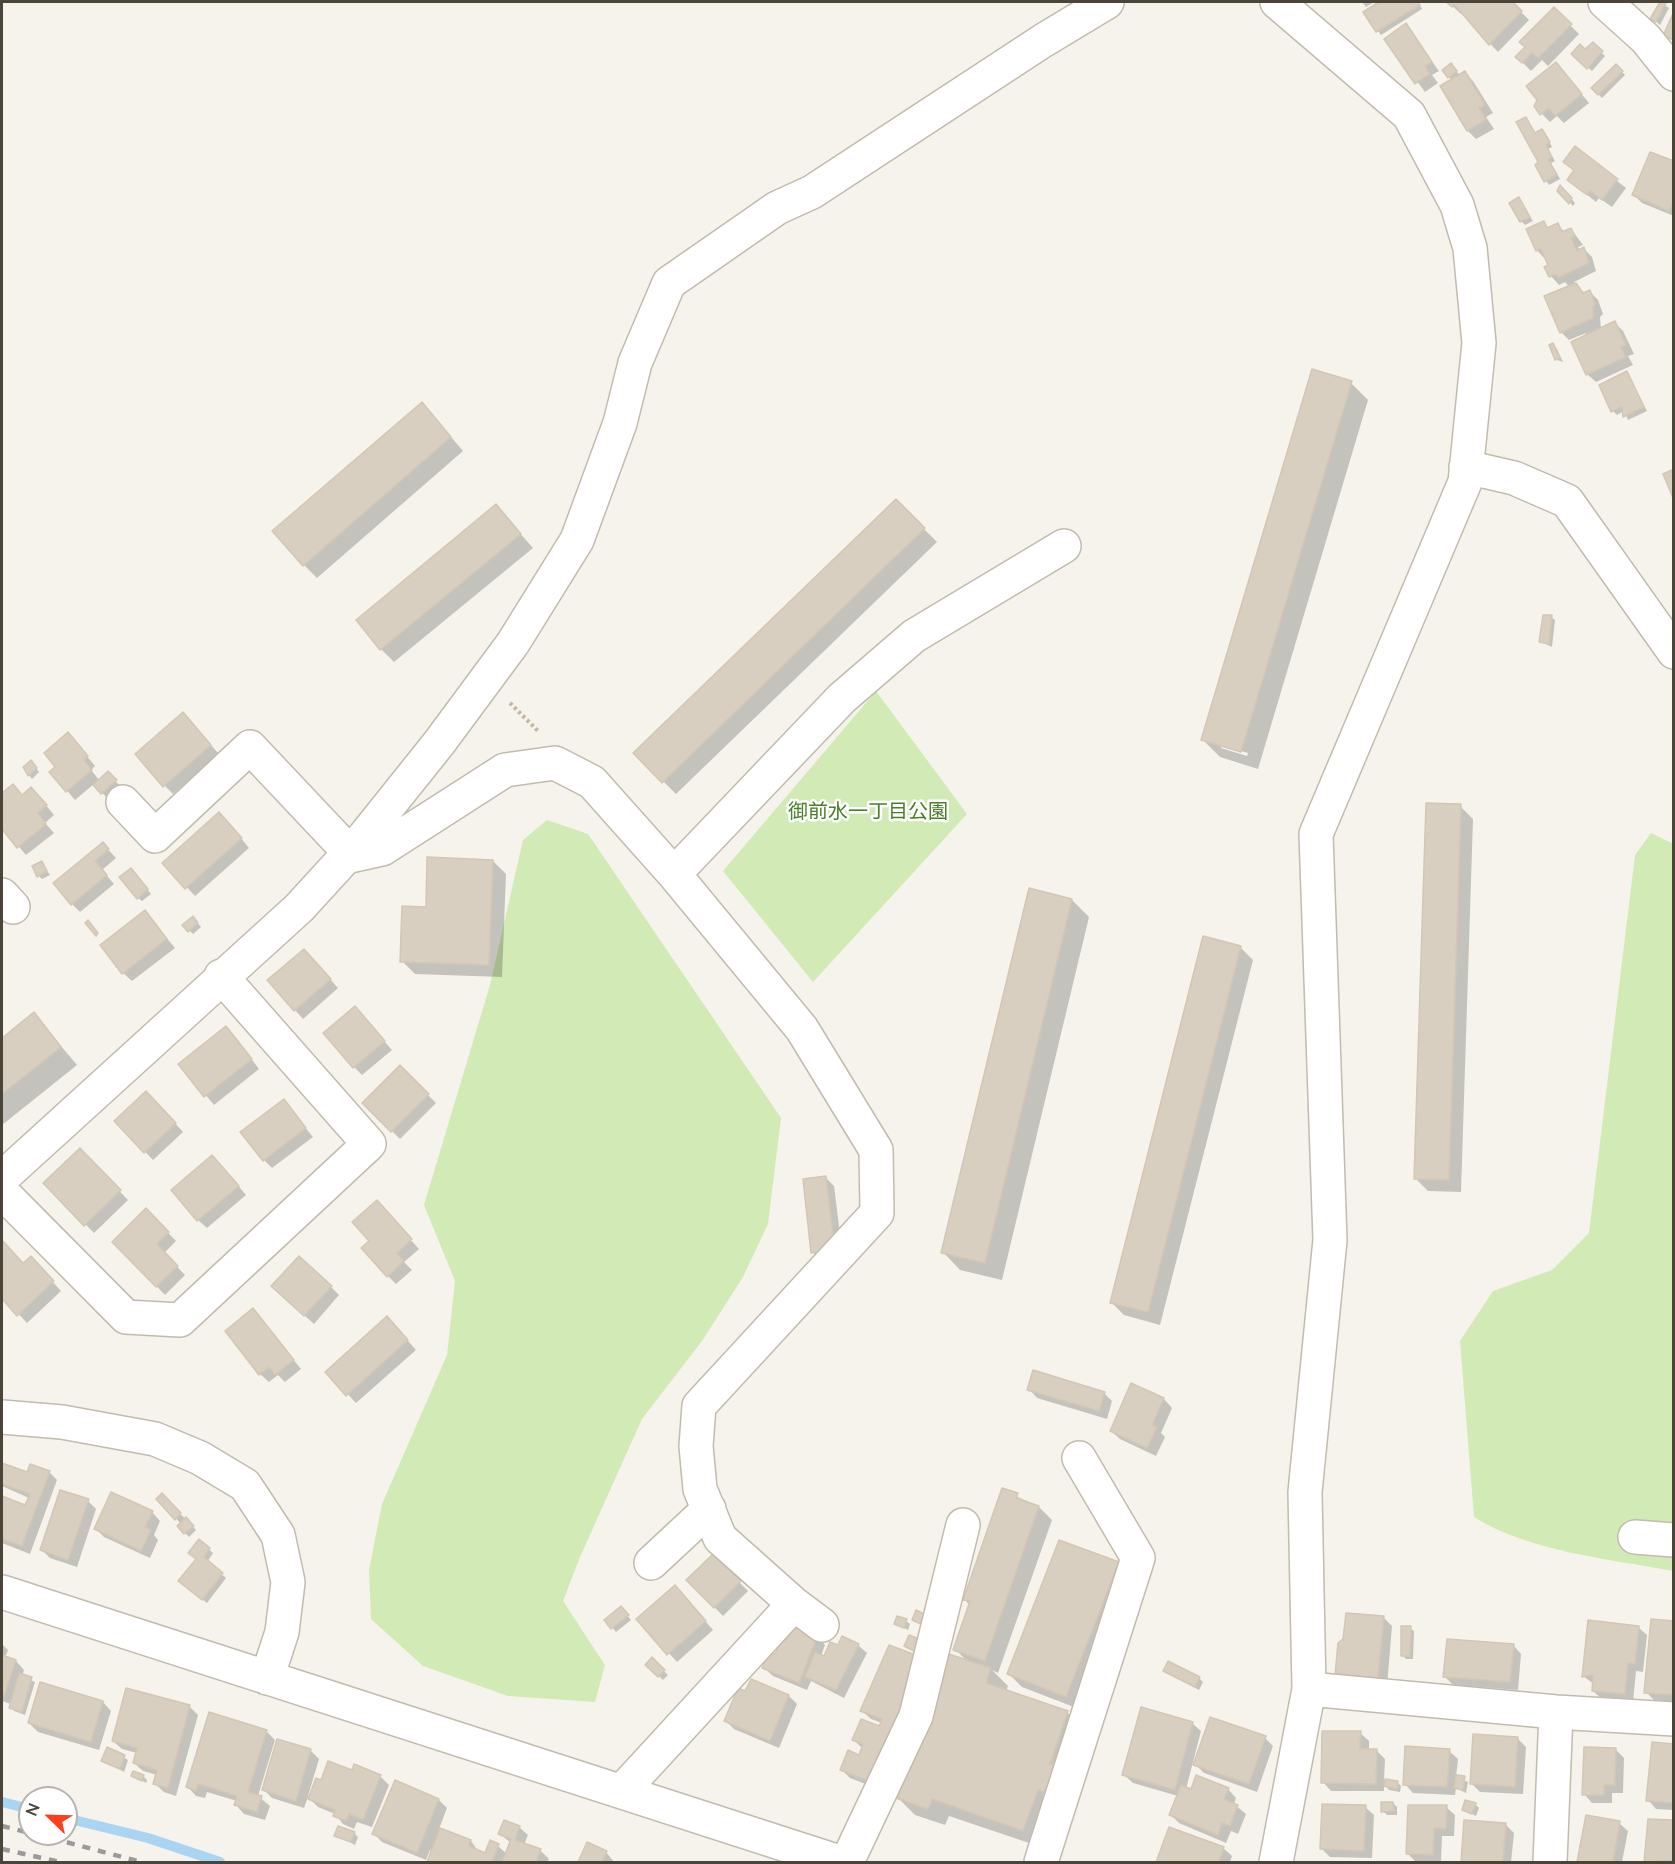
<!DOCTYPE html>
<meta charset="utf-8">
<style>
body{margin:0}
#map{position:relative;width:1675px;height:1864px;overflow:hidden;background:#f6f3ec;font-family:"Nunito Sans",sans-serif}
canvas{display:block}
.frame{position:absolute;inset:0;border:3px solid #4b4439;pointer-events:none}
.north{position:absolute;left:18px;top:1786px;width:60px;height:60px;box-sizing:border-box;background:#fff;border:2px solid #b7b4b0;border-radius:50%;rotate:293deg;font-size:16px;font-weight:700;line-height:24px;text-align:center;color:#4b4439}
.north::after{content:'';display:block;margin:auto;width:21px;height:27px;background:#fc3f1d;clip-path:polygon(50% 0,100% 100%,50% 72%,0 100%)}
</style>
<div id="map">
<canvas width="1675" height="1864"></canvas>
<div class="frame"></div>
<div class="north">N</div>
</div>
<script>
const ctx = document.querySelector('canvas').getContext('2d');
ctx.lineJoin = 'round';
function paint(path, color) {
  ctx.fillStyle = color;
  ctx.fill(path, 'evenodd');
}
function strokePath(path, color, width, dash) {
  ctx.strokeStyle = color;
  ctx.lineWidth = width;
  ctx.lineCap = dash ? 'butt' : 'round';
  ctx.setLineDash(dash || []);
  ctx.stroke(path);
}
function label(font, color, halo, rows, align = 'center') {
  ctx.font = font + ' "Nunito Sans","Noto Sans JP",sans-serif';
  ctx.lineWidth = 5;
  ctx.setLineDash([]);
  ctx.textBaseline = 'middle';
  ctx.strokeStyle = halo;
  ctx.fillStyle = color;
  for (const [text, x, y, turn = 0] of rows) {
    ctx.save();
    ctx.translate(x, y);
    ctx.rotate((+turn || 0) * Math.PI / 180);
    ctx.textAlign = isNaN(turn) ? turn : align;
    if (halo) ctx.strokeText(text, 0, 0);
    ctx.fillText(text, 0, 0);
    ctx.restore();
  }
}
paint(new Path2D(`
 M876,691L967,814L813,982L723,871Z
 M547,820L588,834L781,1118L768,1224L743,1277L702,1341L642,1419L580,1557L563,1601L605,1665L595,1702L508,1696L423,1666L371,1619L369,1570L382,1504L447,1355L455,1281L424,1205L490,985L523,840Z
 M1651,833L1674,844L1673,1571C1610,1559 1530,1552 1474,1517L1460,1341L1493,1291L1552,1270L1589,1233L1635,855Z`), '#d2eab5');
paint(new Path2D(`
 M1362,2H1374L1366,7Z
 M1382,2H1418L1422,9L1381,35L1365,12Z
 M1448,2H1511L1529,20L1498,52L1474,27L1475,23L1463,11L1461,14Z
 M1661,3L1669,8L1660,25L1652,18Z
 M1554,9L1579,34L1548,66L1542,60L1531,71L1517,57Z
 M1405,25L1439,71L1432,75L1438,83L1425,92L1386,39Z
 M1593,44L1605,56L1592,71L1573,54L1586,51Z
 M1616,66L1625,75L1602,98L1593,88Z
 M1455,69L1460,76L1465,73L1473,81L1493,113L1486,117L1494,129L1476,139L1468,131L1442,87L1452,80L1449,77Z
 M1564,73L1589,103L1564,123L1557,116L1550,122L1542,114Z
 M1526,119L1536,134L1542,131L1546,135L1552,147L1548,149L1555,161L1551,163L1560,179L1549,185L1536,165L1540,162Z
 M1575,148L1626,188L1612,207L1599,198L1596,202L1569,180L1575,172L1565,162Z
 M1674,163V216L1642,203L1634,195Z
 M1561,187L1575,203L1573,206L1559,191Z
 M1519,199L1533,221L1525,225L1521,221Z
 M1543,222L1550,229L1557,225L1565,232L1571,229L1583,245L1578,247L1580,251L1584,249L1592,257L1596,271L1574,282L1585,294L1590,292L1598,300L1603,314L1600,317L1601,329L1615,323L1623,331L1634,354L1628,356L1633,365L1596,382L1587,374L1586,333L1569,340L1561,332L1569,287L1565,282L1559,285L1551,276L1550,265L1537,250Z
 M1553,345L1557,349L1563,362L1557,360L1551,346Z
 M1627,373L1647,411L1628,420L1624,411L1617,415L1613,411Z
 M1351,383L1368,400L1258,769L1220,757L1203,740ZM1221,745L1248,753L1247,756L1221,748Z
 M434,417L463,451L317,578L304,565Z
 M896,501L937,542L676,794L635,753Z
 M496,506L533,548L394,662L381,649Z
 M1551,617L1555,620L1552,647L1541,642Z
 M191,723L219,754L173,794L165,786Z
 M76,743L95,766L91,770L100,781L108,773L119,785L106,797L94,784L75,800L51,772Z
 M31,762L39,772L32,779L29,775Z
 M13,786L23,796L40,798L54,815L45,823L54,833L26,855L2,827V795Z
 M1460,806L1473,819L1461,1192L1428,1191L1415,1178Z
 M228,822L249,848L195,896L164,863Z
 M103,844L116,858L102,870L114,884L80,912L72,904Z
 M493,861L506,874L502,977L415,974L402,961L427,909Z
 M41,863L50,875L42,879L39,876Z
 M134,873L151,894L142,901L138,898Z
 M1072,900L1089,917L1002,1280L960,1270L943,1252Z
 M145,912L175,948L132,981L123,973Z
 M193,918L201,927L193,934L184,925Z
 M1240,947L1253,960L1160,1325L1124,1315L1111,1302Z
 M312,959L338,988L303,1019L295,1010Z
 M355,1008L392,1050L362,1075L354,1067Z
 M34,1014L77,1065L2,1125V1040Z
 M234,1036L259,1069L214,1105L180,1064Z
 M400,1067L436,1103L400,1139L364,1103Z
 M155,1101L183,1132L153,1160L116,1121Z
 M283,1101L313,1137L272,1168L264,1160Z
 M80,1150L128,1200L94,1233L45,1183Z
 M221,1165L246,1195L207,1228L198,1220Z
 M826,1178L834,1186L843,1258L821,1261L813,1252Z
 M146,1210L176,1241L164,1253L185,1275L165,1295L114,1242Z
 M385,1211L419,1249L404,1262L412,1270L396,1284L388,1276L371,1241Z
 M2,1242L23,1265L39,1267L61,1291L27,1323L2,1296Z
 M331,1287L339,1295L314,1324L281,1294Z
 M253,1310L301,1369L285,1382L278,1375L269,1382L260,1374Z
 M395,1326L416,1350L356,1403L327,1372Z
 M1132,1385L1164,1399L1172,1408L1161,1433L1165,1437L1156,1456L1120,1439L1111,1431Z
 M1029,1389L1104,1393L1112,1401L1107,1419L1037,1398Z
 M3,1465L28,1474L49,1472L57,1480L30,1554L2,1543V1498L26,1507L29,1498L2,1486Z
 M1003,1490L1039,1507L1052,1520L998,1673L992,1670L1008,1686L1006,1691L1067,1712L1084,1730L1041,1847L949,1816L945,1825L915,1815L898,1798L967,1661L955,1649L970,1606L965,1600Z
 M162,1495L196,1530L189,1537L179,1526L181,1524L158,1499Z
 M88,1501L96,1509L77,1567L50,1558L42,1550Z
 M152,1512L160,1521L154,1535L158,1540L150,1558L104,1537L96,1529Z
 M199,1541L213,1553L207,1562L226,1578L207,1603L184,1585L197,1560Z
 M713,1556L748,1591L723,1616L688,1580Z
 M1118,1564L1131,1577L1079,1709L1022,1687L1009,1674Z
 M683,1595L713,1630L677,1662L638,1619Z
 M621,1608L631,1620L616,1632L606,1620Z
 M1383,1617L1392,1626L1387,1686L1337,1675Z
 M906,1621L910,1624L908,1630L896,1624Z
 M1674,1623V1702L1654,1700L1646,1692Z
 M1638,1627L1647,1635L1643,1672L1636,1671L1633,1702L1602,1699L1593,1691L1594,1684L1583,1676Z
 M1410,1628L1414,1631L1413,1659H1406L1402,1655Z
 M817,1636L825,1645L821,1656L825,1658L839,1647L858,1645L867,1653L844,1698L811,1681L807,1690L773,1676L764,1668L776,1656Z
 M2,1644L8,1650L5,1658L16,1661L24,1670L22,1676L35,1682L25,1715L14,1711L11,1704L2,1701Z
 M1513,1645L1521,1654L1518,1690L1453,1685L1445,1677Z
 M920,1659L881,1790L850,1778L842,1770L860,1756L863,1749L854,1740L880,1728L882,1723L871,1719L862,1711Z
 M652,1660L668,1675L663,1680L647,1665Z
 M1164,1671L1199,1678L1203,1682L1199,1690Z
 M746,1693L789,1696L797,1704L779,1748L734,1729L726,1721Z
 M103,1702L111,1711L99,1750L38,1732L29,1723Z
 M189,1706L198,1715L176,1796L164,1792L155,1784L157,1775L143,1771L134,1763L137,1753L122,1749L113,1741Z
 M1192,1723L1201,1731L1186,1789L1191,1791L1228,1789L1236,1798L1234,1804L1246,1814L1238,1834L1231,1831L1226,1843L1179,1823L1171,1815L1178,1796L1133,1783L1124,1775Z
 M266,1731L275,1740L258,1796L270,1806L265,1820L244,1814L236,1805L237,1801L207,1792L205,1798L196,1796L188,1787Z
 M1360,1733L1369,1741V1750H1376L1385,1759L1384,1780L1397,1782L1401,1786L1400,1792L1389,1790L1384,1784V1791H1331L1323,1782Z
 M1265,1738L1273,1746L1257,1792L1204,1773L1195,1764Z
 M1517,1738L1526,1747L1523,1794L1480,1792L1472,1784Z
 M278,1741L311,1751L319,1759L308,1796H310L322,1781L353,1772L380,1776L389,1785L372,1827L357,1822L354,1829L343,1824L335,1814L318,1807L308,1797L304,1808L272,1798L264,1790Z
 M1674,1745V1810L1656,1809L1648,1800Z
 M108,1749L128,1760L124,1772L103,1760Z
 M1616,1750L1624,1758L1623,1793H1612V1803H1592L1584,1794Z
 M1449,1751L1458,1759L1456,1777L1468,1782L1466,1793L1456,1788L1455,1795L1413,1793L1405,1784Z
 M133,1775L143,1776L147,1780L146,1783Z
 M439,1800L447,1808L439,1829L471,1841L478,1851L486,1854L498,1846L507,1854L511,1843L500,1834L519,1827L528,1835L524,1845L540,1850L549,1859L547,1862H428L432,1851L430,1850L426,1860L382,1842L374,1834Z
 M1393,1803L1397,1807V1815H1387L1383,1811Z
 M1475,1804L1479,1808L1476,1816L1464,1810Z
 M1365,1807L1374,1815L1372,1858L1330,1857L1321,1848Z
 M1446,1807L1455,1815L1454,1836H1442L1441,1862H1416L1408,1854Z
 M1587,1817L1619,1823L1628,1831L1622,1862H1579Z
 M1649,1820L1674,1822V1862H1645Z
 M1466,1821L1505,1824L1514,1833L1511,1862H1463Z
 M1170,1829L1223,1848L1232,1856L1230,1862H1158Z
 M354,1833L358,1837L355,1845L336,1835Z
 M587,1844L606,1852L614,1862H580Z`), '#0003');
strokePath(new Path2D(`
 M2,1802L30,1809
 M66,1818L148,1838L220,1862`), '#a9d4f2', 10);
const building = new Path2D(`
 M1379,2H1418L1420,5L1376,32L1363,12Z
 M1446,2H1513L1522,11L1489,45L1454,4L1452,7Z
 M1660,2L1666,3L1656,22L1650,19Z
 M1554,7L1572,24L1538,58L1532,53L1522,63L1515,57L1525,47L1519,42Z
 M1674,11V40L1663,36Z
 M1406,23L1432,62L1425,66L1430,74L1415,84L1384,39Z
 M1593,42L1603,51L1587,69L1571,54L1580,44L1585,49Z
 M1556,62L1582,94L1555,116L1549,108L1540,115L1534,106L1537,100L1526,86Z
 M1451,63L1457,71L1448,78L1442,70Z
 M1616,64L1623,71L1598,95L1591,88Z
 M1465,71L1485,105L1479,108L1486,120L1467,131L1440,86Z
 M1526,117L1535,133L1542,129L1550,142L1546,145L1552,157L1548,159L1557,175L1544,182L1535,165L1538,162L1516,122Z
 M1575,146L1618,179L1602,200L1590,191L1587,195L1567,180L1574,170L1563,162Z
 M1650,152L1674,161V200L1669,211L1632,195Z
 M1560,185L1572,198L1569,204L1557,191Z
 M1519,197L1530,217L1520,222L1509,203Z
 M1544,221L1547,228L1558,223L1562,232L1571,228L1575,236L1571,238L1577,251L1584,247L1589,263L1558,278L1556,274L1549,277L1544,267L1548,265L1541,249L1536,251L1526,229Z
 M1576,283L1583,293L1590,290L1595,304L1593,308V318L1560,333L1544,296Z
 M1615,321L1626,345L1621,347L1626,357L1586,375L1571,342Z
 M1553,343L1560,358L1555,360L1549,345Z
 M1312,369L1352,381L1241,752L1201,740Z
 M1627,371L1644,407L1623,417L1622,407L1611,412L1599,385Z
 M422,402L451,437L303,566L272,531Z
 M1674,469V497L1673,498L1663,474Z
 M896,499L925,528L662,783L633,753Z
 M496,504L521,534L380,650L356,620Z
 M1543,615H1552L1549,644L1539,642Z
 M183,712L211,745L163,787L135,754Z
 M68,732L88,756L84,760L92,770L66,792L49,772L55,767L44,753Z
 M31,760L37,768L28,776L23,767Z
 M108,771L117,780L101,794L93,785Z
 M13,784L22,795L31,787L47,805L38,813L46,824L17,848L2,829V793Z
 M1426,803L1461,804L1449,1180L1414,1179Z
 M219,812L242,838L185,889L162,863Z
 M103,842L109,849L95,861L107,875L71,905L53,883Z
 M427,857L493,860L489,965L400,962L402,906L426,907Z
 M42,861L47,871L37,877L32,866Z
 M131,868L148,889L137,899L119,877Z
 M1029,888L1072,899L985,1263L941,1253Z
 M145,910L167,939L122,974L100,945Z
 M193,916L198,923L188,932L182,925Z
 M88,920L98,933L96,936L85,923Z
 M1203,936L1241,946L1148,1312L1110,1303Z
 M304,949L331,979L294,1011L267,980Z
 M355,1006L385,1041L353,1068L323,1033Z
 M34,1012L61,1047L2,1094V1038Z
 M226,1026L252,1059L204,1097L178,1064Z
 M400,1065L429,1094L391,1132L362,1103Z
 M146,1091L176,1123L144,1153L114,1121Z
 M284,1099L306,1128L263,1161L240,1132Z
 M80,1148L121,1190L84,1226L43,1183Z
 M212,1155L239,1186L197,1221L171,1190Z
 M826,1176L835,1250L811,1253L803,1179Z
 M377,1200L412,1239L397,1253L404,1261L387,1277L361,1248L369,1241L352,1222Z
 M146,1208L169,1232L157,1244L178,1266L156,1287L112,1242Z
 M2,1240L23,1263L31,1256L54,1281L17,1316L2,1299Z
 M299,1256L332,1286L304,1316L271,1286Z
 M253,1308L294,1360L275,1375L269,1367L259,1375L225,1331Z
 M387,1316L408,1340L346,1396L325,1372Z
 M1033,1370L1105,1392L1099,1411L1027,1390Z
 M1131,1383L1164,1398L1152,1425L1157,1427L1147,1448L1110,1431Z
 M2,1463L27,1472L30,1464L50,1471L22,1546L2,1539V1496L25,1505L30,1494L2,1484Z
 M1002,1488L1018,1493L1016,1498L1039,1506L985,1661L953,1650L970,1601L963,1600Z
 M60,1490L89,1499L68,1560L40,1550Z
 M111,1492L153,1511L145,1527L151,1530L141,1551L94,1529Z
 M162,1493L181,1513L175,1520L156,1499Z
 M186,1517L194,1526L184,1534L177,1526Z
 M199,1539L210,1548L204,1557L223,1573L202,1600L178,1581L196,1559L188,1553Z
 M1059,1540L1119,1562L1066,1697L1007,1674Z
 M713,1554L741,1581L714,1608L686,1580Z
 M675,1585L706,1621L667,1655L636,1619Z
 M621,1606L629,1615L611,1629L604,1620Z
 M916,1610L924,1614L921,1624L912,1620Z
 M1346,1613L1384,1616L1378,1678L1335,1675L1338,1643L1343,1639Z
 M897,1616L907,1619L904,1628L894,1624Z
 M1651,1619L1674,1621V1695L1644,1693Z
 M1588,1620L1639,1626L1635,1664L1628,1663L1625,1694L1592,1691L1593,1675L1582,1677Z
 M793,1625L818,1635L799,1683L762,1668L769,1652L775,1654L782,1637L787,1639Z
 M1401,1626H1411L1410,1656H1401Z
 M909,1635L921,1640L916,1652L904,1646Z
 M842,1636L859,1644L836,1690L805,1677L815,1652L824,1656L830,1642L838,1645Z
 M1447,1639L1514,1644L1510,1682L1443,1677Z
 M889,1645L921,1657L872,1782L840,1770L848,1750L859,1755L863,1744L852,1740L861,1719L879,1726L882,1719L860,1711Z
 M946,1653L991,1668L986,1683L1068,1711L1050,1764L1062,1768L1052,1795L1038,1790L1023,1831L932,1799L928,1809L896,1798Z
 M2,1655L16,1660L4,1697L2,1696Z
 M652,1657L665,1670L658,1677L645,1665Z
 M1168,1661L1200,1677L1195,1687L1163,1671Z
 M19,1673L32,1677L22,1712L9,1708Z
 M751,1679L789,1695L770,1741L724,1721L738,1688L745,1691Z
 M40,1682L103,1701L91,1742L28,1723Z
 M126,1688L190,1705L168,1788L153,1784L157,1770L133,1763L137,1748L112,1741Z
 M1141,1707L1193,1722L1175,1790L1122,1775Z
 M209,1712L267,1730L248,1792L262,1796L257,1812L234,1805L237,1796L198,1784L196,1791L186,1787Z
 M1210,1717L1266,1736L1249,1784L1193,1765Z
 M1322,1731H1361L1360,1749H1377L1376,1784L1321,1783Z
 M1473,1734L1518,1737L1515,1787L1470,1784Z
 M277,1739L311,1749L296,1801L262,1790Z
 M1652,1742L1674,1744V1803L1646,1801Z
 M1405,1746L1450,1749L1447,1787L1403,1785Z
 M107,1747L125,1755L120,1769L101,1761Z
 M1584,1747L1616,1748L1615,1785H1604V1795H1582Z
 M328,1761L352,1770L354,1764L381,1775L363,1820L349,1814L346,1821L333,1816L335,1810L308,1799L316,1778L321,1780Z
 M133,1771L144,1775L142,1781L131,1776Z
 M1196,1775L1229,1788L1224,1799L1238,1805L1230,1826L1222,1823L1218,1835L1169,1815L1181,1785L1191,1789Z
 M1456,1775L1465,1776L1463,1790L1454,1788Z
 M1385,1779L1398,1781L1397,1789L1384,1786Z
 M395,1780L439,1799L417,1853L372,1834Z
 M1465,1800L1476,1803L1472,1814L1462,1810Z
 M1381,1802H1393L1394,1811L1381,1812Z
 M1322,1804L1366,1805L1364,1851L1320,1849Z
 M1408,1805H1447L1446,1829L1434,1828L1433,1855L1406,1854Z
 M1586,1815L1620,1821L1613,1862H1577Z
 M1648,1819L1674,1820V1860L1644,1862Z
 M504,1820L520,1826L515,1840L541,1849L536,1862H502L511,1839L498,1834Z
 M1464,1820L1506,1823L1503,1862H1461Z
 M338,1826L355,1832L351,1842L334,1836Z
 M1169,1827L1224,1847L1219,1862H1156Z
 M440,1828L471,1840L469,1846L485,1853L490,1840L499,1844L492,1862H427Z
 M587,1842L607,1851L602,1862H578Z`);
paint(building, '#d8cfc1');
strokePath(building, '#d3c7b4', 1.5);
const minor = new Path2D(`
 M1605,2L1646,39L1674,74
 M1466,467L1514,478L1567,501L1674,652
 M123,802L155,836L250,747L350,853
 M346,857L382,849L505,770L555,763L592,782L674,874L802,1029L876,1150L877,1213L699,1406L696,1446L700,1489L720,1538L794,1604L622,1791
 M674,874L842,698L914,636L1064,546
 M2,895L13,907
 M2,1178L299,908L363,838L439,743L513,643L577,540L620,423L635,363L669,283L777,208L812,192L1044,40L1107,2
 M2,1192L126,1317L180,1320L369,1144L221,976
 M2,1417L62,1422L155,1439L200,1458L245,1485L278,1535L288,1582L282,1632L267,1678
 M1635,1537L1674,1540
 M651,1563L709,1509
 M2,1592L839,1862
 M794,1604L822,1625
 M1309,1689L1556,1712L1674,1719
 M847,1862L916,1716L963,1525
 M1041,1862L1138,1558L1079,1458
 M1276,1862L1309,1689L1305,1492L1330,1240L1316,834L1465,482L1479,343L1470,248L1457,205L1409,115L1277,2
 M1550,1862L1556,1712`);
strokePath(minor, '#c2bbae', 36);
strokePath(new Path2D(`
 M510,703L539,732`), '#c4b79f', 4, [3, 3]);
strokePath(minor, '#fff', 33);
strokePath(new Path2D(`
 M2,1826L30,1833
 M36,1834L141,1862
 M2,1849L60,1862`), '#9a9a9a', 4.5, [8, 8]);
label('20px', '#4a7f2a', '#fff', [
 ["御前水一丁目公園",868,813]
]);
</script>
